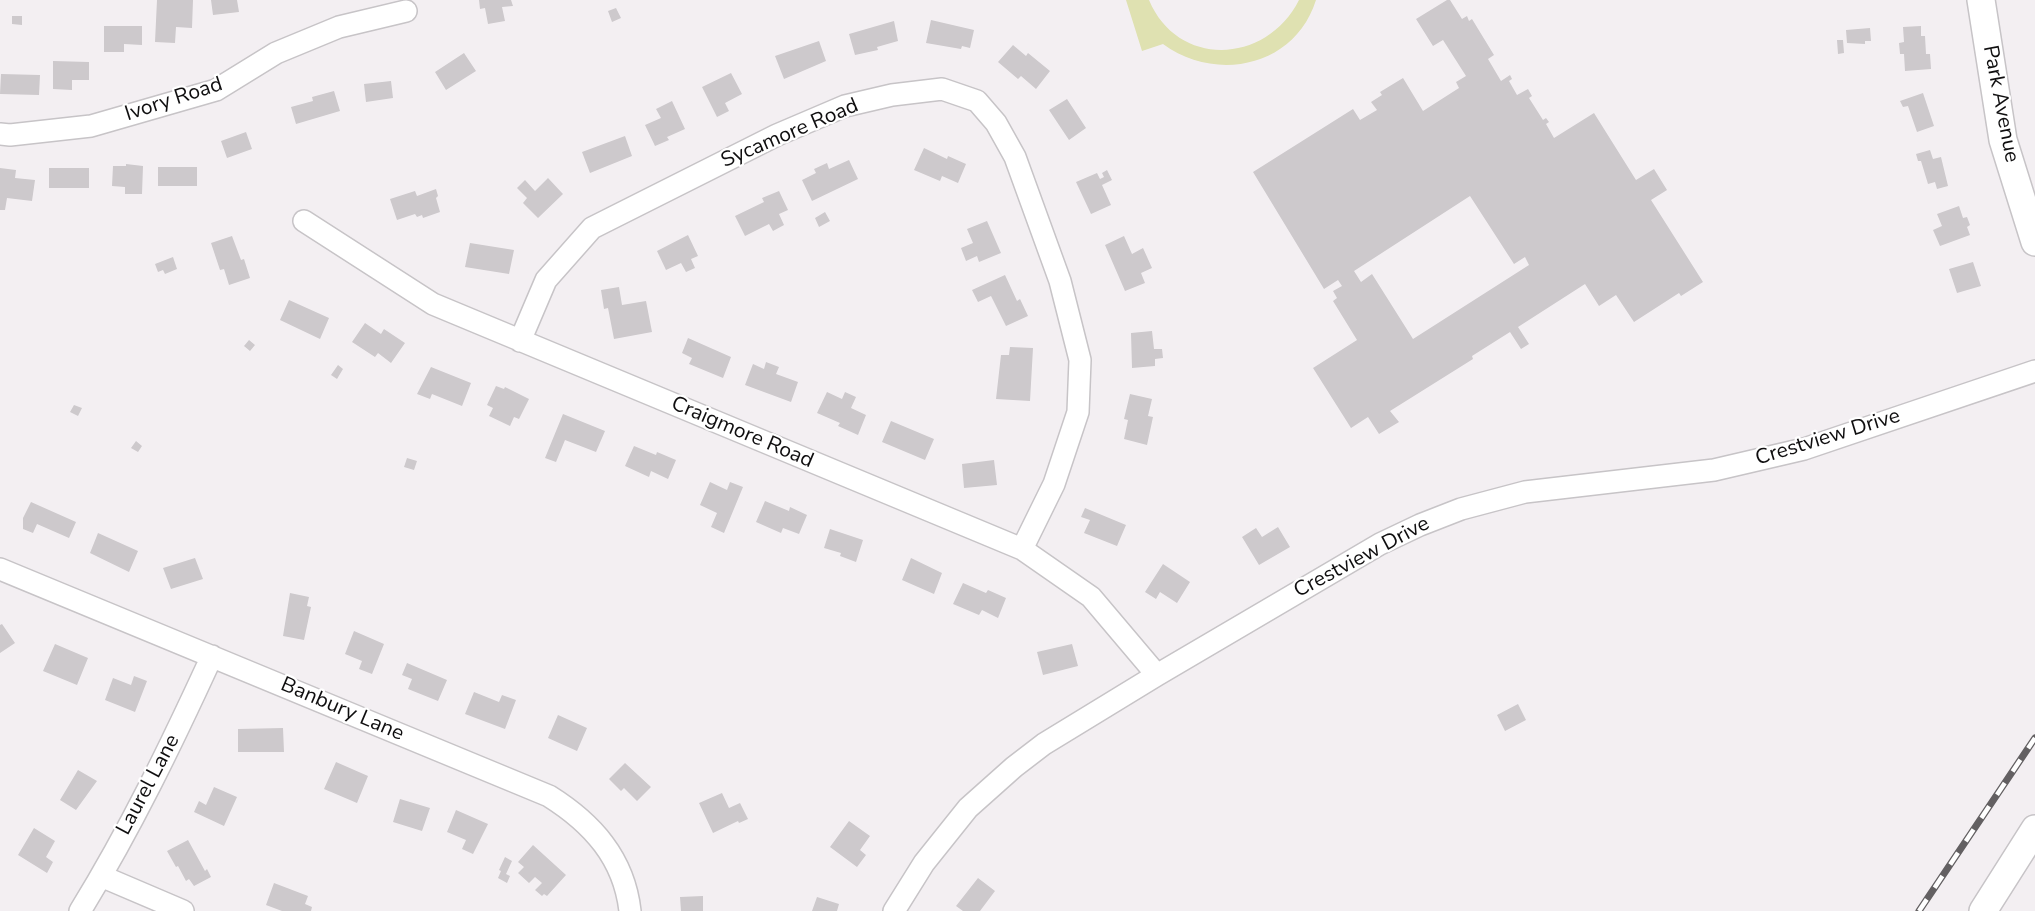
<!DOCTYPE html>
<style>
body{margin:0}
canvas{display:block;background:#f3eff2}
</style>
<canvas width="2035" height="911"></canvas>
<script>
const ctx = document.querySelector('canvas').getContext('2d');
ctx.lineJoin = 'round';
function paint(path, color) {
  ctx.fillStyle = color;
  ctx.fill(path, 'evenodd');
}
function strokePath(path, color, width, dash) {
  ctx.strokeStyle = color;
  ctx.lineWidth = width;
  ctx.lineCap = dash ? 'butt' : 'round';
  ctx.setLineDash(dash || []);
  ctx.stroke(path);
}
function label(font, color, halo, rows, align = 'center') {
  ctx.font = font + ' "Nunito Sans",sans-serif';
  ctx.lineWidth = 4.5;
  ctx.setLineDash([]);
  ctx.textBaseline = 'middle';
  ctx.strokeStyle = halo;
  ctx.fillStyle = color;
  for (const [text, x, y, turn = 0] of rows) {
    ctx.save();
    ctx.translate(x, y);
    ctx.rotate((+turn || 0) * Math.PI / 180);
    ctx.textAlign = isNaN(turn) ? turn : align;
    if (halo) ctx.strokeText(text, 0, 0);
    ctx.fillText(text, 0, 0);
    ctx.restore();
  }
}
paint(new Path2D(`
 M1126,0H1149C1178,69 1267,64 1299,0H1316C1295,67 1216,83 1163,44L1142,51Z`), '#dfe1b1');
paint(new Path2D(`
 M157,0H193L192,28L176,27L175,43L155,42Z
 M211,0H237L239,12L213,15Z
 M479,0H511L513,6L502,7L505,21L488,24L485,8L480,9Z
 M1447,0H1450L1462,19L1467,16L1469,21L1472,19L1494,55L1488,59L1501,81L1510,75L1512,79L1509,81L1517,95L1528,89L1532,96L1529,98L1543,120L1546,118L1549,122L1546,124L1554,138L1594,113L1636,180L1654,169L1667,190L1651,200L1703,282L1681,296L1679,293L1634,322L1616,295L1599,306L1585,284L1518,327L1529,344L1521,349L1510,332L1472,356L1473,359L1390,411L1399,422L1379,434L1368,417L1351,428L1313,368L1357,340L1333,301L1337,298L1333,291L1342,286L1338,280L1324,289L1253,172L1353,109L1360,120L1377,110L1371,102L1382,95L1380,92L1403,78L1423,111L1459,88L1456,82L1466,76L1443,40L1433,46L1416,19ZM1470,196L1514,264L1525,257L1529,265L1413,339L1372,274L1361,282L1354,271Z
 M616,8L621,18L612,22L608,11Z
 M12,16H22V25L12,24Z
 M931,20L974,30L970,48L962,46L961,49L926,43Z
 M894,21L898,41L877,47L878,50L855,55L849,34Z
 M104,26H142V45L124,44V52H104Z
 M1921,26V36H1925L1926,54H1930L1931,69L1905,71L1904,54H1900L1899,43L1904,42L1903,27Z
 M1870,28L1871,41H1865V44L1847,43L1846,30Z
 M1837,40H1843L1844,53L1838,54Z
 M819,41L826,61L784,79L775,56Z
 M1013,45L1026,56L1028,53L1050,71L1036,89L1021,76L1018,79L998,62Z
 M464,53L476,71L446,90L435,72Z
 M53,61L89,62V80H72V90L53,89Z
 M731,73L742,94L725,103L729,111L717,117L702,87Z
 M1,74L40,75L39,95L0,94Z
 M391,81L393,98L366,102L364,84Z
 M334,91L340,111L296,124L291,107L313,101L312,97Z
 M1923,93L1934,126L1917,132L1908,106L1903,107L1900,101Z
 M1067,99L1086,128L1069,140L1049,110Z
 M672,101L685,129L667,137L669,140L655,146L645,125L661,118L656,109Z
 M246,132L252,149L227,158L221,141Z
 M625,136L632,156L590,173L582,152Z
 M924,148L947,159L948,156L966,164L958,183L942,176L940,181L914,170Z
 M1930,150L1933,159L1941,157L1948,186L1937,189L1935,182L1928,184L1921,161H1918L1916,154Z
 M849,160L858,179L812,201L802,180L816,173L814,169L827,163L829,169Z
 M126,164L143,166L142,194H125V187L112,186L113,166H126Z
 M158,167H197V186H158Z
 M0,168L16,170L15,178L35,180L32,201L7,198L5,210H0Z
 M49,168H89V188H49Z
 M1107,170L1112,180L1102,185L1111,205L1091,214L1076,182L1097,173L1100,179L1104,177L1102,173Z
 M548,178L563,194L538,218L523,203L527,198L517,188L525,180L535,191Z
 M436,189L438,196L436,198L440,212L423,218L422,215L417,217L415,214L397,220L390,199L415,191L417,196Z
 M779,191L788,210L779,214L784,225L773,231L769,224L745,236L735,216L764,202L762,198Z
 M1959,206L1963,218L1967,217L1970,225L1967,227L1970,235L1940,246L1933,230L1942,226L1937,214Z
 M825,212L830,221L819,227L815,218Z
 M987,221L1001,253L979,262L977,256L966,261L961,248L973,243L967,229Z
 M688,235L698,256L691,259L695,268L686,272L681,263L666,270L657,251Z
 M232,236L241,260L244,259L250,278L229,285L224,269L220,270L211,243Z
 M1124,236L1132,254L1143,248L1152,268L1141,273L1145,283L1125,291L1105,245Z
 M470,243L514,250L509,274L465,267Z
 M173,257L177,269L165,274L163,270L158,272L155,264Z
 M1973,262L1981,286L1957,293L1949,269Z
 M1005,275L1017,301L1020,299L1028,316L1006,326L991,296L978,302L972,290Z
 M619,287L622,305L646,301L652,332L614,339L608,308L604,309L601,290Z
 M289,300L329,318L320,339L280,320Z
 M365,323L381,334L384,329L405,343L391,363L378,353L375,357L352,342Z
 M1152,331L1154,349H1162L1163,358L1155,359V366L1132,368L1131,333Z
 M688,338L731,357L723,378L689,364L692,358L682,353Z
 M249,340L255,345L250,351L244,346Z
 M1010,347L1033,348L1030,401L996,399L1001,355H1009Z
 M766,362L779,367L776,374L798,382L791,402L745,385L753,364L764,369Z
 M338,365L343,369L337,379L331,375Z
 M431,367L471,383L462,406L432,394L430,399L417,394Z
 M496,386L504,389L505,387L529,399L519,419L514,417L510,426L489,416L493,408L487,405Z
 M827,392L842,399L845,392L856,397L851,408L866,415L858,435L838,426L840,423L817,413Z
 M1130,394L1152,399L1148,416L1153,417L1147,445L1124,439L1128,420L1124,419Z
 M74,405L82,408L78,416L70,412Z
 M563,414L605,431L596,452L565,440L556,462L545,458Z
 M891,421L934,439L925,460L882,442Z
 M136,441L142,446L138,452L131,448Z
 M634,446L656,455L657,452L676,460L668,479L651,471L649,477L625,466Z
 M407,458L417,461L414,470L404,467Z
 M994,460L997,485L964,488L962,464Z
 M710,482L727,490L730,482L743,487L724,533L711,527L717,513L700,505Z
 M765,501L789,511L790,507L807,515L799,534L783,528L781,533L756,522Z
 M31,502L76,522L69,538L37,524L33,533L23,529V518Z
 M1085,508L1126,525L1117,546L1084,533L1090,520L1081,517Z
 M1278,527L1290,547L1259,565L1242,537L1256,528L1262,537Z
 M830,529L863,540L856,562L840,556L841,553L824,548Z
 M98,533L138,551L129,572L90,553Z
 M195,558L203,579L171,589L163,568Z
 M911,558L942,573L934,594L902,580Z
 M1163,564L1190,582L1177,603L1160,592L1156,599L1145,592Z
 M963,583L986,593L988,590L1006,598L998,618L982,610L979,615L953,604Z
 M290,593L309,597L307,606L311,607L304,640L283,636Z
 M2,624L15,643L0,653V625Z
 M354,631L384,644L372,674L359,669L362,661L345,654Z
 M55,644L88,658L77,685L43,671Z
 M1072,644L1078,666L1043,675L1037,652Z
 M407,663L447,680L438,701L408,689L412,679L402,675Z
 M134,676L147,681L135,712L105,700L113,678L131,685Z
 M474,692L499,702L502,695L516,700L505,729L465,714Z
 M1518,704L1526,720L1505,731L1497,715Z
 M558,715L587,728L577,751L548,738Z
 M283,728L284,752H238V729Z
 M336,762L368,776L357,803L324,789Z
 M625,763L651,787L637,801L624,788L621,791L609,779Z
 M78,770L97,781L76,810L60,800Z
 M214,787L237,797L224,826L194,812L199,801L206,805Z
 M722,793L729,808L740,803L748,819L739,823L738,821L713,833L699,803Z
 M400,799L430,808L422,831L393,822Z
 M456,810L488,824L473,854L462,849L466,840L447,832Z
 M849,821L870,836L860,850L866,855L857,867L830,847Z
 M34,828L55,841L46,857L53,862L47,873L18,855Z
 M188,840L205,871L207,869L211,877L194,886L189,879L186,881L178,866L176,867L167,851Z
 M533,845L566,875L547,896L544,894L542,896L535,890L542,883L535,877L529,883L518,873L524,867L518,862Z
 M505,857L512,861L506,874L510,876L507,883L498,878L501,871L499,870Z
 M978,878L995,891L980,911H963L956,906Z
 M274,883L308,896L305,904L312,907L311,911H282L266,905Z
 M703,896V911H681L680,897Z
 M817,897L839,904L837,911H812Z`), '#cdc9cc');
const minor = new Path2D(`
 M0,134L10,135L91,126L216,90L276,53L339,27L406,11
 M304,221L433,304L1022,549L1091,597L1157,675
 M520,341L546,280L592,228L777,135L845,106L892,95L942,89L977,101L996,123L1015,157L1060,281L1080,360L1078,412L1054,484L1022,549
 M0,569L549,796C592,823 624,858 630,911
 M101,876L183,911
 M80,911C130,830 172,743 212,656
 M894,911L924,863L968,808L1014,767L1044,744L1157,675L1380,544L1420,525L1461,509L1525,492L1714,470L1804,449L2035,371`);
const major = new Path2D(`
 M1981,0L2003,140L2035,242
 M1983,911L2035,829`);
strokePath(minor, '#c7c4c7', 24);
strokePath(major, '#c7c4c7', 30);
strokePath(minor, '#fff', 21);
strokePath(major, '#fff', 27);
const rail = new Path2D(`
 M1919,911L2035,738`);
strokePath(rail, '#636062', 7);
strokePath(rail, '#fff', 4.5, [14]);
label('21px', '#0f0e0f', '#fff', [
 ["Ivory Road",174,100,-18],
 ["Park Avenue",2000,104,79],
 ["Sycamore Road",790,134,-23],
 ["Craigmore Road",742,433,23],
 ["Crestview Drive",1828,438,-17],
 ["Crestview Drive",1362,558,-28],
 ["Banbury Lane",342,710,23],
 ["Laurel Lane",149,785,-62]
]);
</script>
